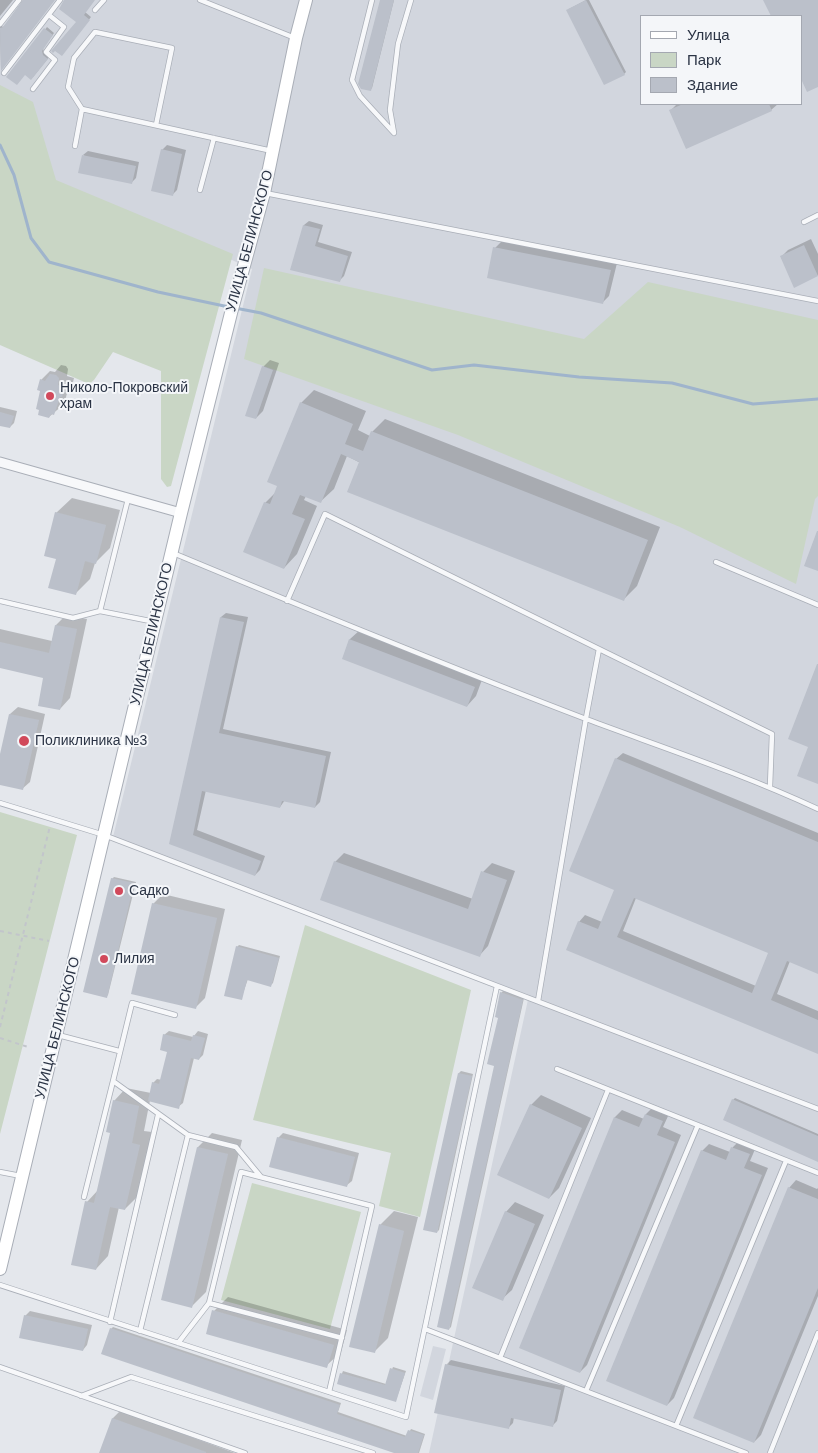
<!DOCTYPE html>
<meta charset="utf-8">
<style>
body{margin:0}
#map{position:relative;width:818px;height:1453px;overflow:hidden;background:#e4e7ec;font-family:Helvetica,sans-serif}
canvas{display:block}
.legend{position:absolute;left:640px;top:15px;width:162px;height:90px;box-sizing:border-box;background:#f4f6f9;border:1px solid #a4a8b1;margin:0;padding:6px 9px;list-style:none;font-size:15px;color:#2b3445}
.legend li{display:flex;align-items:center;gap:10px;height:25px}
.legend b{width:25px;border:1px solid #a4a8b1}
</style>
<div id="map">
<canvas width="818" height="1453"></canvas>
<ul class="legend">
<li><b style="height:6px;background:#fff"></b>Улица</li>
<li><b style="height:14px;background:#c9d6c5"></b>Парк</li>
<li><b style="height:14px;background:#bbc0ca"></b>Здание</li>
</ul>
</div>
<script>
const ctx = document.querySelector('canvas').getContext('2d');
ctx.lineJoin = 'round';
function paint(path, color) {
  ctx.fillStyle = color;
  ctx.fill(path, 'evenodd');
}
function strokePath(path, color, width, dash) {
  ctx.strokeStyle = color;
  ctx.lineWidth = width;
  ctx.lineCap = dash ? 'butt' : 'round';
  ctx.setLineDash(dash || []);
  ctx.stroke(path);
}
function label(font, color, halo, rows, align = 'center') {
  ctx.font = font + ' Helvetica,sans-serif';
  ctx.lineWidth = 4;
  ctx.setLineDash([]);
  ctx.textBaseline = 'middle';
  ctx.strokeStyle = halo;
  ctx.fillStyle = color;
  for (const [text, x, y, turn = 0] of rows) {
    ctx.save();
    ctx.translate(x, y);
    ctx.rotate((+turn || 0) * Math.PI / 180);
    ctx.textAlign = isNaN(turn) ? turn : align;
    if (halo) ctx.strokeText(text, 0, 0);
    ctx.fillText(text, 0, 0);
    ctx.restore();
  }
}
paint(new Path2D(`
 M0,0H818V1453H429L529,995L113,837L252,269L0,156ZM642,16H802V104H642Z
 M433,1346L446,1349L433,1400L420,1396Z`), '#d2d6de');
paint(new Path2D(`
 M0,85L33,102L56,180L233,254L171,486L167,487L161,479V371L113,352L94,380L89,384L0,345Z
 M264,268L584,339L648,282L818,320V496L815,499L796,584L680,527L458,435L244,359Z
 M0,812L77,835L0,1134Z
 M305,925L471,990L420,1217L379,1206L391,1153L253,1120Z
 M252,1183L361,1212L330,1329L221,1300Z`), '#c9d6c5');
paint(new Path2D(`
 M0,0H13L0,16Z
 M23,0H54L1,69L0,25L3,27L6,25Z
 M65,0H94L85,12L91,17L64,52L77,22Z
 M381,0H394L372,88L370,90Z
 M586,0H589L626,72L624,74L569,9Z
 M765,0H818V86L808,90L802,78V16H772Z
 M47,27L54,33L43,48L44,53L49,57L33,77L25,74L8,77Z
 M677,104H778L771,110H671Z
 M167,145L186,150L177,190L172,195L162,150Z
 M88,151L139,162L136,178L131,183L83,155Z
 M309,221L323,225L318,242L352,252L344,276L340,280L292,269L304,225Z
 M811,239L818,254V275L795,286L781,257L788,250Z
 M502,241L617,263L609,296L602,303L495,248Z
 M270,360L279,363L263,411L256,418L263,367Z
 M61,365L66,366L68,369L67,376L74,378L72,386L68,390L64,404L49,417L41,380L50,371L55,372Z
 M314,390L366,411L358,430L370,436L372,432L385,419L660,527L637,586L624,599L347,456L334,489L320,502L306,496L304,500L317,506L297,554L284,568L265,503L277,491L301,403Z
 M0,407L17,411L14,423L10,427L0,424Z
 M72,498L120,510L110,548L95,563L90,579L75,594L57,558L56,513Z
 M226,613L248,617L223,729L331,752L320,802L315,807L285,800L280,807L206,790L197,830L265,856L260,870L255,875L170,843L221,617Z
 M66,615L87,619L70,698L60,709L45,677L0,667V629L52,641L56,625Z
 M360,630L483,677L476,696L467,706L343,658L350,639Z
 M18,707L45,714L30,782L22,789L0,784V760L10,714Z
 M623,753L818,833V972L790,961L777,994L818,1011V1052L579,922L585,915L602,922L616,889V759ZM636,898L770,952L756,986L623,931Z
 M344,853L473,899L483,872L492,863L515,871L488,946L479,956L335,862Z
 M114,877L136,882L108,995L106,997L112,879Z
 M163,894L225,909L205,998L195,1008L153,904Z
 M239,945L280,956L273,983L271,985L248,979L241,999L237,947Z
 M503,991L524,998L451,1327L449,1329L495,1065L501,993Z
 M169,1031L193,1037L198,1031L208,1034L203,1055L199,1059L194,1058L183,1103L178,1107L150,1100L144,1131L152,1132L138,1196L125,1209L119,1207L108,1256L96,1269L87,1202L99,1189L112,1132L114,1101L126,1088L151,1093L153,1083L157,1079L162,1080L169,1051L164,1035Z
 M461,1071L473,1074L439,1230L437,1232L459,1073Z
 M541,1095L591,1118L559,1188L549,1198L531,1105Z
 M735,1098L818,1134V1161L733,1100Z
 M653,1107L669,1114L663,1127L681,1135L587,1365L580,1372L521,1347L615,1117L622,1110L644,1119L646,1114Z
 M212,1133L242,1140L206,1292L192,1306L198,1147Z
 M283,1133L359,1153L352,1181L347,1185L278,1138Z
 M740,1140L756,1147L750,1161L768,1168L674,1398L667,1405L702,1151L709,1144L730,1152L733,1147Z
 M796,1180L817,1189L818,1188V1296L761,1435L754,1442L789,1188Z
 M515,1202L544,1215L512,1290L502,1299L506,1212Z
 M394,1211L418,1217L388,1338L374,1352L380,1225Z
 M228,1297L347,1330L341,1352L326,1366L214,1311Z
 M30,1311L92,1325L87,1345L83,1350L25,1316Z
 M113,1327L341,1403L338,1412L407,1436L411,1429L425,1434L419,1453H398L111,1329Z
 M451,1360L565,1386L557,1421L552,1426L514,1417L513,1423L508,1428L446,1365Z
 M393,1367L406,1371L396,1400L338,1383L343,1371L386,1384Z
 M120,1411L235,1453H100L113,1418Z`), '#0003');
strokePath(new Path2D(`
 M0,145L14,175L31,238L49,262L158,292L229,307
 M235,308L261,313L432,370L474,365L579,377L672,383L753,404L818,399`), '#9fb4cc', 3);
paint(new Path2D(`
 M23,0H55L1,71L0,28L3,27Z
 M64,0H95L84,15L90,20L62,56L55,51L53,53L51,51L76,22L59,9Z
 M380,0H394L371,91L361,89L358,84Z
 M586,0L625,75L604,85L566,10Z
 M763,0H818V87L807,92L802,81V16H771Z
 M44,28L53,35L42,51L43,55L48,59L31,80L25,75L17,85L6,77Z
 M683,104H769L772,111L686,149L669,110Z
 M161,149L182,154L173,196L151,191Z
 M82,155L136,166L132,184L78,173Z
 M303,225L320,229L315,246L348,256L340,282L290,270Z
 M804,245L818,276L794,288L780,256Z
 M493,247L611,270L603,304L487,278Z
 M262,366L273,370L256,419L245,416Z
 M50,374L56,375L59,378L58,385L65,387L62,397H60L54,415L51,414L49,418L38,415L39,410L36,409L40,391L37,390L40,379L45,381Z
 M300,402L353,424L345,444L363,451L371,431L648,540L624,601L347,492L359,462L341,454L321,503L300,495L292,514L305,519L284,569L243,552L264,502L270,504L277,486L267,482Z
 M0,412L14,416L10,428L0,426Z
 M55,512L106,525L96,564L85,561L76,595L48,588L56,559L44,556Z
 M817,531H818V571L804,566Z
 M220,617L244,622L219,733L326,756L315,808L282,801L280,808L202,791L193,835L261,861L255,876L169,844Z
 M55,625L77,629L60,710L38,706L43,678L0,668V642L49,653Z
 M349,639L475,687L467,707L342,659Z
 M817,664H818V784L797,776L808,747L788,739Z
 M9,714L39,720L23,790L0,785V754Z
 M615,758L818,842V974L787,961L771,1000L818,1020V1054L566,950L578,921L598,929L614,890L569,871ZM634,898L768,953L752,993L617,937Z
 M334,861L468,909L481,871L507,880L480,957L320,900Z
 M111,878L134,883L107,998L83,992Z
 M152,903L217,918L196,1009L131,994Z
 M236,946L279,958L271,987L247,980L242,1000L224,996Z
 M500,992L523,1000L449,1330L437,1327L494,1066L487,1064L498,1018L495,1017Z
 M163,1034L191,1041L193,1035L205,1038L199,1060L191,1058L179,1109L148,1101L152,1082L159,1084L167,1052L160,1050Z
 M458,1073L472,1076L437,1233L423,1230Z
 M732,1099L818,1136V1162L723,1120Z
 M113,1100L139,1106L132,1143L140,1145L125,1210L110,1207L96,1270L71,1265L85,1201L94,1203L110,1133L106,1132Z
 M530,1104L582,1128L549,1199L497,1175Z
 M645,1114L663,1121L657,1135L675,1142L580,1373L519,1348L614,1117L639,1127Z
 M277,1137L355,1157L347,1187L269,1167Z
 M197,1147L228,1154L192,1308L161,1300Z
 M731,1147L750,1154L744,1168L762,1175L667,1406L606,1381L701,1150L726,1160Z
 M788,1187L818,1199V1288L754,1443L693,1418Z
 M505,1211L535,1224L503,1301L472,1288Z
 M379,1224L404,1231L375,1353L349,1347Z
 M212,1310L334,1345L327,1368L206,1334Z
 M24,1315L88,1329L83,1351L19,1338Z
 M110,1328L340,1405L337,1414L405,1437L408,1430L424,1435L418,1453H394L101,1354Z
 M445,1364L561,1390L553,1427L511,1418L509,1429L434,1413Z
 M390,1368L405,1373L396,1402L337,1384L340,1373L385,1385Z
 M112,1418L206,1452V1453H99Z`), '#bbc0ca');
const lane = new Path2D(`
 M200,0L295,38
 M372,0L352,80L360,96L394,133L390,110L398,44L411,0
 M95,10L104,0
 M0,24L19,0
 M4,73L60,0
 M33,89L55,60L46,52L64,27L49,15
 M82,109L272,151
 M75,146L82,109L68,87L74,58L95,32L172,48L156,125
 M200,190L214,138
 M265,193L818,301
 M804,222L818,215
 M173,553C310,610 447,666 586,719C664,748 743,774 818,809
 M716,562L818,605
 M0,601L73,618L100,611L155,622
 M287,601L325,514L599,649L586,718L538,1001
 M100,611L128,499
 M599,649L772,734L770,786
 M0,803L104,835L818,1109
 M175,1015L132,1003L113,1081L188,1135L236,1147L261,1177
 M58,1035L119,1051
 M557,1069L818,1173
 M0,1172L21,1176
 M84,1197L113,1081
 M0,1285L406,1417L497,986
 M209,1303L342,1338
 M110,1322L158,1115
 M425,1329L746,1453
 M140,1331L188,1135
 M178,1343L209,1303L241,1172L372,1206L329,1392
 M500,1358L608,1090
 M0,1367L245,1453
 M586,1391L698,1125
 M81,1396L131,1377L373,1453
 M676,1426L786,1161
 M770,1453L818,1333`);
const street = new Path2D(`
 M0,462L181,513`);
const secondary = new Path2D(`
 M0,1269L181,513L231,313L264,193L296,38L306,0`);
strokePath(lane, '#a9aeb7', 6);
strokePath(street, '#a9aeb7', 11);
strokePath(secondary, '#a9aeb7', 14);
strokePath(new Path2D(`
 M0,931L49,941
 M0,1027L50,826
 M0,1038L28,1047`), '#c2c5cb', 2, [4, 4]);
strokePath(lane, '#f7f8fa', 4.5);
strokePath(street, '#f7f8fa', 9);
strokePath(secondary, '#fff', 12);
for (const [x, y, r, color] of [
 [50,396,5,"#d1495b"],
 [24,741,6,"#d1495b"],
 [119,891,5,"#d1495b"],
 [104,959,5,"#d1495b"]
]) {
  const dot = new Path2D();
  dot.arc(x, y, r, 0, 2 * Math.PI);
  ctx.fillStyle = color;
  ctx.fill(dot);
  strokePath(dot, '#f4f6f9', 2);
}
label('14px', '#2b3445', '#f4f6f9', [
 ["УЛИЦА БЕЛИНСКОГО",250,241,-75],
 ["УЛИЦА БЕЛИНСКОГО",152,634,-77],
 ["УЛИЦА БЕЛИНСКОГО",58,1028,-76]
]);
label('14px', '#2b3445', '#f4f6f9', [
 ["Николо-Покровский",60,388],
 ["храм",60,404],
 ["Поликлиника №3",35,741],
 ["Садко",129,891],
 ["Лилия",114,959]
], 'left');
</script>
